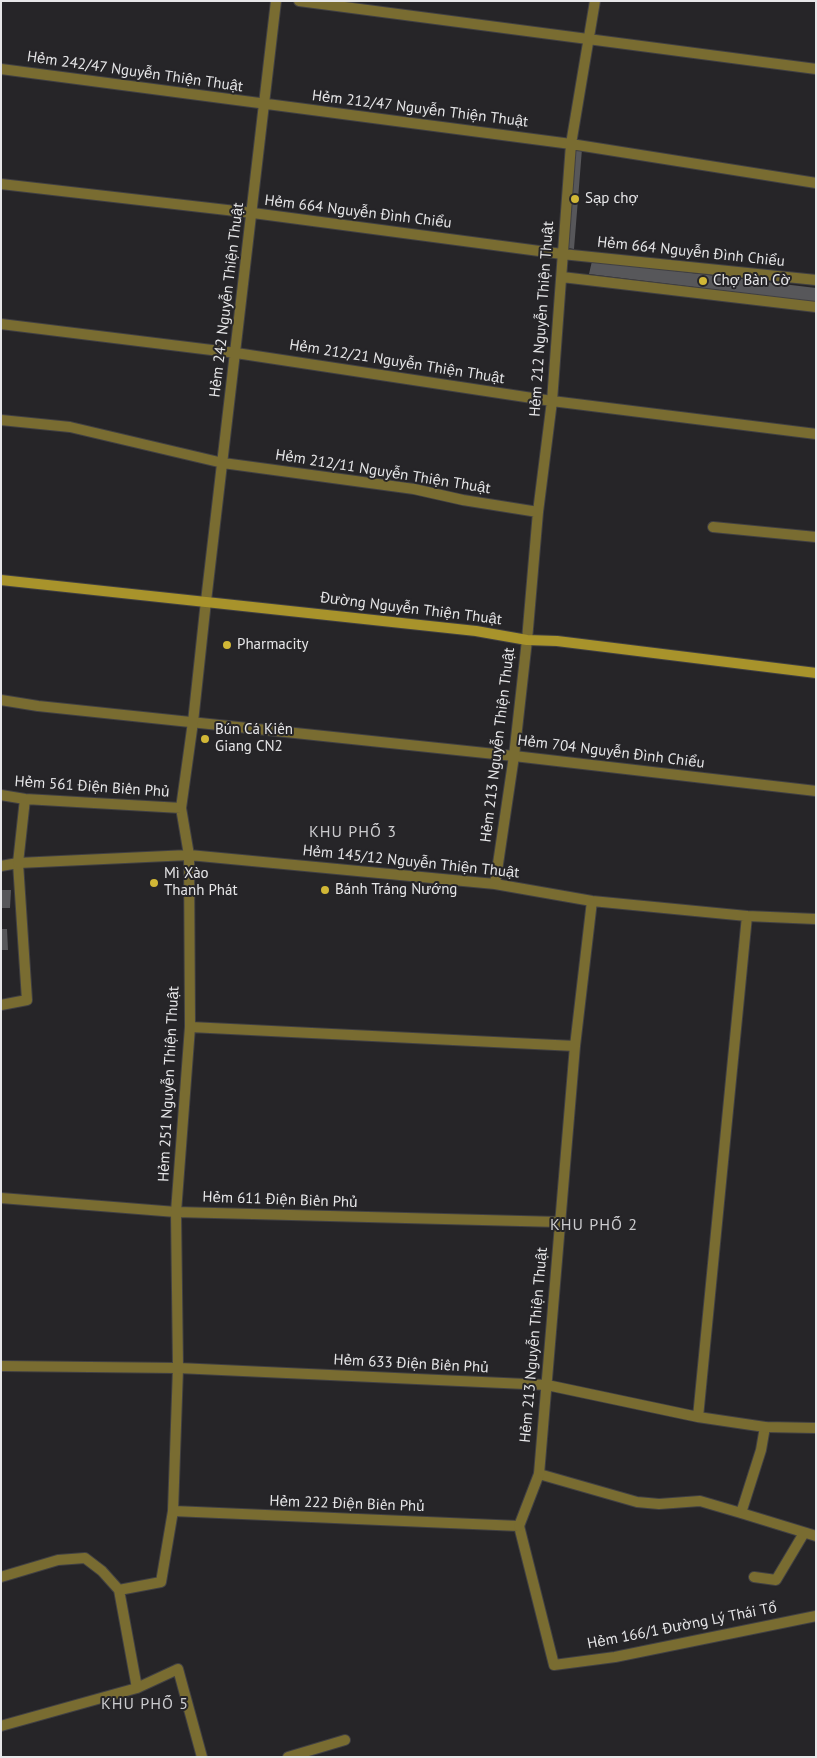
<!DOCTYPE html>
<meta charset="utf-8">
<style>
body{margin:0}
#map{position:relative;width:817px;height:1758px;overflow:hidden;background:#262528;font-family:"PT Sans",sans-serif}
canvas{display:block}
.frame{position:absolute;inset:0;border:2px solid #e6e6e8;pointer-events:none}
</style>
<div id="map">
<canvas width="817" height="1758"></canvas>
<div class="frame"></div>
</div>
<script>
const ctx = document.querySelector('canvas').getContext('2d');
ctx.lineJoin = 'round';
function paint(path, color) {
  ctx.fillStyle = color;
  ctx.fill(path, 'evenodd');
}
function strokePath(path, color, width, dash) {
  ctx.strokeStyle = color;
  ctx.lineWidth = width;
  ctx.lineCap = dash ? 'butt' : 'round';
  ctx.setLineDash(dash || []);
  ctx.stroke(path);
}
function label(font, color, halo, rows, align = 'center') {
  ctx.font = font + ' "PT Sans",sans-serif';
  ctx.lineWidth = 4;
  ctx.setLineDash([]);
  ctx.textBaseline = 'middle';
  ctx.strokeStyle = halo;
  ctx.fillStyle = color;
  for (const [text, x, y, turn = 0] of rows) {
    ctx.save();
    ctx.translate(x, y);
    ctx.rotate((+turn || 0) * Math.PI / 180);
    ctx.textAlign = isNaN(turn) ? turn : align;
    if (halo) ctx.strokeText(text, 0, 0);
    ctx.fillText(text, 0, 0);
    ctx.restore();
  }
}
paint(new Path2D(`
 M575,149H582L574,249L568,248Z
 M592,261L816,288V302L589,274Z
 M1,890H11L10,908H1Z
 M1,929H7L8,950H1Z`), '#57575a');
const lane = new Path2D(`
 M299,1L816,69
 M1,69L571,144L816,183
 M1,184L253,213L562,254L816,280
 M562,277L816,307
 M1,324L236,353L552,401L816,434
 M1,420L70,427L223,463L414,489L463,500L538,512
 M713,527L816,537
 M206,601L276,1
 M527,640L538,512L552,401L571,144L595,1
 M1,700L38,706L514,756L816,791
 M1,866L18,863L27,1000L1,1005
 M1,1198L176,1212
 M539,1474L637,1502L659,1504L700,1501L741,1513L816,1536
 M173,1511L519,1526L554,1665L615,1657L816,1616
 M741,1513L761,1450L765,1427
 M1,1577L58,1560L85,1558L102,1571L119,1590L137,1688
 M754,1577L776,1580L804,1533
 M119,1590L161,1582L173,1511L178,1368
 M1,1726L137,1688L178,1669L202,1757
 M288,1757L345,1740`);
const street = new Path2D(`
 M1,795L25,799L181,808
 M25,799L18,863L189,855L495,884L592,901L747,916L816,919
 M495,884L514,756L527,640
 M190,1027L575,1046
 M176,1212L559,1222
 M1,1366L178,1368L547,1385L698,1417L765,1427L816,1428
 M178,1368L176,1212L190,1027L189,855L181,808L193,722L206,601
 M698,1417L747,916
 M519,1526L539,1474L575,1046L592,901`);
const secondary = new Path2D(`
 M1,580L476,631L527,640L557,641L816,673`);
strokePath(lane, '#414043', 12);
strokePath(street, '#414043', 12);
strokePath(secondary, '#414043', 12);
strokePath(lane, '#796c31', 10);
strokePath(street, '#796c31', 10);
strokePath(secondary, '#a8932b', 10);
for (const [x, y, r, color] of [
 [575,199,5,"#d1b736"],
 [703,281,5,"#d1b736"],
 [227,645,5,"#d1b736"],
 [205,739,5,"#d1b736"],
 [154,883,5,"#d1b736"],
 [325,890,5,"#d1b736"]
]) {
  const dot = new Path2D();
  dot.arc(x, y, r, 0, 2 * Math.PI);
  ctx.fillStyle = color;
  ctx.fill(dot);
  strokePath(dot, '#262528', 2);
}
label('15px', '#e6e6e8', '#262528', [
 ["Hẻm 242/47 Nguyễn Thiện Thuật",135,72,8],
 ["Hẻm 212/47 Nguyễn Thiện Thuật",420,109,7],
 ["Hẻm 664 Nguyễn Ðình Chiểu",358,212,7],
 ["Hẻm 664 Nguyễn Đình Chiểu",691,252,6],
 ["Hẻm 242 Nguyễn Thiện Thuật",227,300,-83],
 ["Hẻm 212 Nguyễn Thiện Thuật",542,319,-86],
 ["Hẻm 212/21 Nguyễn Thiện Thuật",397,362,9],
 ["Hẻm 212/11 Nguyễn Thiện Thuật",383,472,9],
 ["Đường Nguyễn Thiện Thuật",411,609,7],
 ["Hẻm 213 Nguyễn Thiện Thuật",498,745,-83],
 ["Hẻm 704 Nguyễn Đình Chiểu",611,752,7],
 ["Hẻm 561 Ðiện Biên Phủ",92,787,4],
 ["Hẻm 145/12 Nguyễn Thiện Thuật",411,862,6],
 ["Hẻm 251 Nguyễn Thiện Thuật",169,1084,-87],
 ["Hẻm 611 Ðiện Biên Phủ",280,1200,2],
 ["Hẻm 213 Nguyễn Thiện Thuật",534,1345,-85],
 ["Hẻm 633 Ðiện Biên Phủ",411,1364,3],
 ["Hẻm 222 Ðiện Biên Phủ",347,1504,2],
 ["Hẻm 166/1 Đường Lý Thái Tổ",682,1626,-11]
]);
label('15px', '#e6e6e8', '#262528', [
 ["Sạp chợ",585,199],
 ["Chợ Bàn Cờ",713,281],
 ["Pharmacity",237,645],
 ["Bún Cá Kiên",215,730],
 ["Giang CN2",215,747],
 ["Mì Xào",164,874],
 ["Thanh Phát",164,891],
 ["Bánh Tráng Nướng",335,890]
], 'left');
ctx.letterSpacing = '1px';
label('16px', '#cbcbce', '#262528', [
 ["KHU PHỐ 3",353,832],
 ["KHU PHỐ 2",594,1225],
 ["KHU PHỐ 5",145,1704]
]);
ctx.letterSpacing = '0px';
</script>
